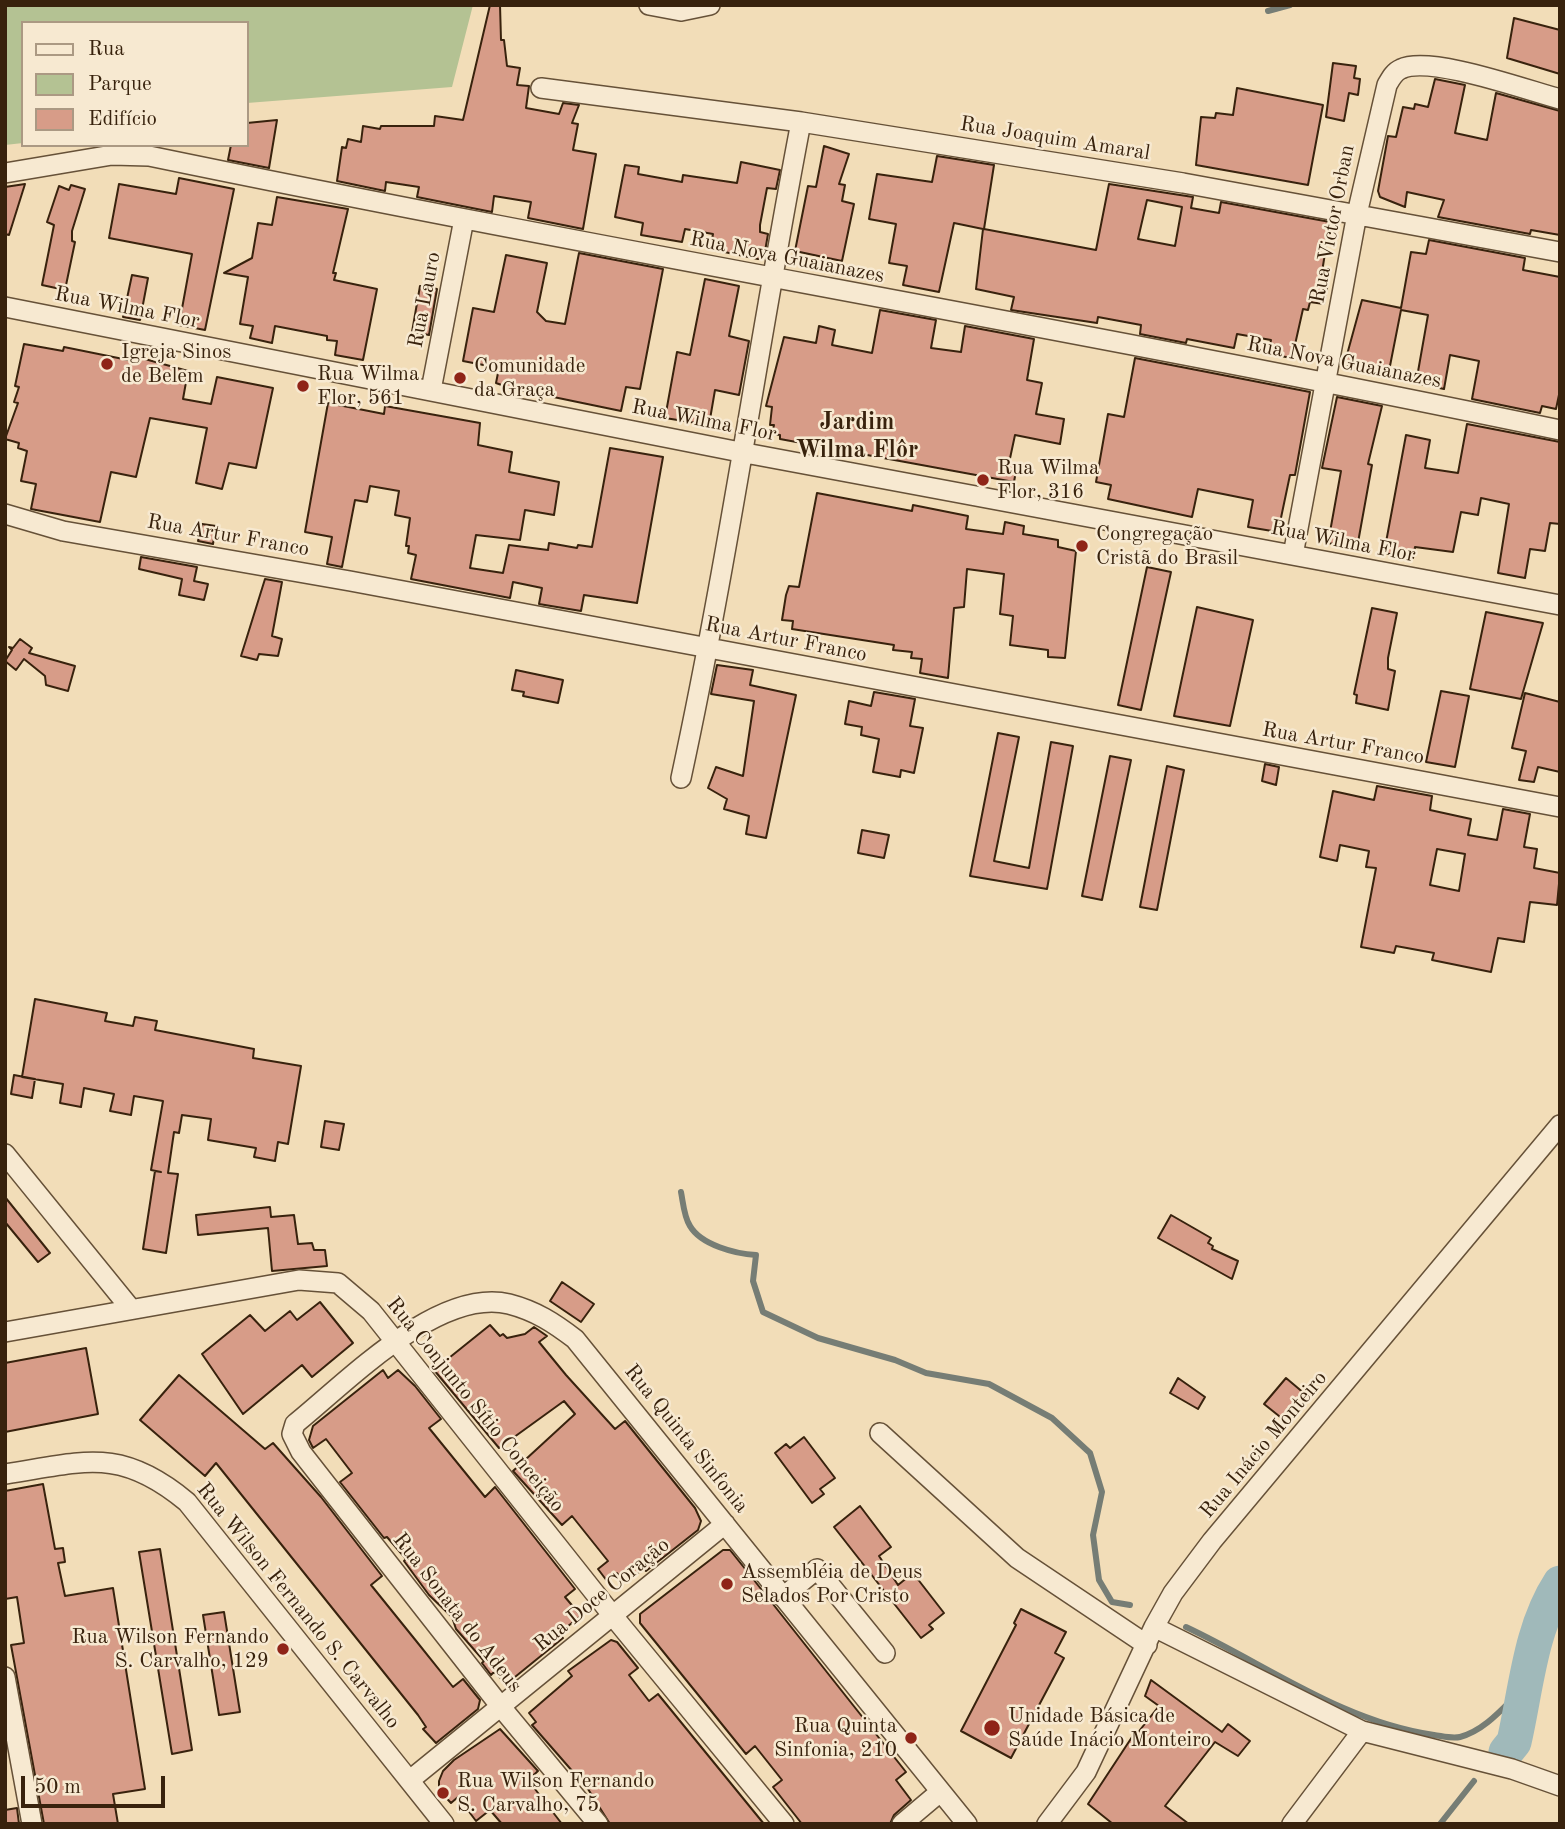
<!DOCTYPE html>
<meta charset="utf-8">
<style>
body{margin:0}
#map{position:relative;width:1565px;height:1829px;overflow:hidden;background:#f2ddb8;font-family:"Old Standard TT",serif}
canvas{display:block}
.frame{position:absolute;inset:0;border:7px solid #38220d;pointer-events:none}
.legend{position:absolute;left:21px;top:21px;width:228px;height:126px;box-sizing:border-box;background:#f7e9d1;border:2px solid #ab9983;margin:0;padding:9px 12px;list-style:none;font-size:21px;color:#38220d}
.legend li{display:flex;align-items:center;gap:14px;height:35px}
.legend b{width:35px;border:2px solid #ab9983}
.scale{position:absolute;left:21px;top:1776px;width:144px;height:32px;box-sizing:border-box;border:4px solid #38220d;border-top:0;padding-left:9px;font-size:21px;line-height:24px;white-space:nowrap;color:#38220d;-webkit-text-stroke:5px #f7e9d1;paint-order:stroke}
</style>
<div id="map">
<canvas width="1565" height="1829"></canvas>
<div class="frame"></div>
<ul class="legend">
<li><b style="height:9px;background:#f7e9d1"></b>Rua</li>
<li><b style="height:19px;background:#b4c293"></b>Parque</li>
<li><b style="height:19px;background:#d79c88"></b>Edifício</li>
</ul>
<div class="scale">50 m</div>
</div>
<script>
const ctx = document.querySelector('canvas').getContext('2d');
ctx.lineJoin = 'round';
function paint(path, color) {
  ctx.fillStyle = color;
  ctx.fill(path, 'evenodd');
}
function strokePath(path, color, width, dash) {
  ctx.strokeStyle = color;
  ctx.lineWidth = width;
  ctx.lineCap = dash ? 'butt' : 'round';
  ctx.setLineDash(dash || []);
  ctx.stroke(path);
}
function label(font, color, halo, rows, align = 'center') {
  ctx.font = font + ' "Old Standard TT",serif';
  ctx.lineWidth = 5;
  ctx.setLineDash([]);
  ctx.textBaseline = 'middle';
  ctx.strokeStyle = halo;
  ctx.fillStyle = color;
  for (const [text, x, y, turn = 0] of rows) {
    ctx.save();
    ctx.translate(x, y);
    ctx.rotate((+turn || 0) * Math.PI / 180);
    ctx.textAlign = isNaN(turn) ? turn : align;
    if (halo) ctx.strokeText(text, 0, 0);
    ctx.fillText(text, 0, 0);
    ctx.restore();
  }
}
paint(new Path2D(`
 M5,5H473L452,87L247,103V23H23V143L5,145Z`), '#b4c293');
strokePath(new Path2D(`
 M1268,11L1290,5
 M681,1192C683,1202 684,1217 690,1226C701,1245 736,1254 756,1255L753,1281L763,1312L818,1338L895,1360L926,1373L989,1384L1052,1418L1090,1453L1102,1492L1093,1535L1099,1580L1112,1602L1130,1605
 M1186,1627C1267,1665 1343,1722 1434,1735C1442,1736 1452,1739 1460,1737C1487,1730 1507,1703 1527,1685
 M1440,1824L1474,1781`), '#767d75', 6);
strokePath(new Path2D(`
 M1506,1752L1514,1742C1526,1690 1530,1629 1560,1583`), '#a0b9ba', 35);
const building = new Path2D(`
 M490,5H500L501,40H504L507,66L520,68L517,85L529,86L526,108L559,114L563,103L579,105L572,123L578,124L573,150L596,154L583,229L528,218L531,202L494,196L492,212L417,197L419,187L386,182L385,191L337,181L342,147L346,148L348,139L361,142L363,126L380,129L381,126H434L435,116L463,120Z
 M1514,18L1560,30V74L1507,58Z
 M1333,63L1356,66L1354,78L1360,79L1358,95L1349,93L1344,121L1326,117Z
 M1435,79L1465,85L1455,133L1487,140L1496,93L1560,111V235L1531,230L1530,234L1438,217L1444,200L1407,192L1405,207L1380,197L1378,191L1388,136L1396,137L1403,107L1414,109L1415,104L1428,107Z
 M1237,88L1323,105L1308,185L1196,165L1201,117L1215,118L1216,113L1233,115Z
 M277,120L269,168L228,160L231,145H247V123Z
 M824,146L849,154L839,184L845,185L842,201L854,204L842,261L795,251L808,186L816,187Z
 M937,156L994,165L984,229L1096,250L1109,184L1193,197L1191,208L1219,213L1221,202L1330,222L1322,272L1329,277L1324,304L1310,302L1308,310L1303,309L1292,358L1268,354L1271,340L1237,334L1234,348L1187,339L1186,343L1140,334L1141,325L1098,317L1097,323L1011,310L1014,297L976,289L983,229L954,223L939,292L903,285L907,266L889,263L896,224L869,219L877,174L932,182ZM1147,200L1182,207L1175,246L1138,239Z
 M741,162L780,170L776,189L767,188L760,225V232L768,234L764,257L758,259L710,249L713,234L685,229L682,242L641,235L643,223L615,217L625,165L639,167L638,174L682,182L683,175L737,183Z
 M179,178L234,189L205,330L179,325L192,254L109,238L119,184L176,194Z
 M25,184L9,235L5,234V187Z
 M71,185L85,189L72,231V241L75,242L65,290L42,285L54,225L47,222L59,186L69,190Z
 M277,197L348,209L333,273H336L334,280L377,289L363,360L335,355L337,341L327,340V336L275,326L272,343L250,338L253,326L240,324L248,277L224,273L252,258L258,223L272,225Z
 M1429,240L1525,258L1523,270L1560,277V390L1556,409L1542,406L1540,413L1472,399L1479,361L1450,355L1444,389L1416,383L1428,315L1401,310L1388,376L1352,369L1345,362L1362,300L1401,308L1411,252L1426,254Z
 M579,253L663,269L640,389L626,387L621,411L510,388L496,383L499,368L463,361L473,308L494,312L506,255L547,263L537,312L546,321L565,324Z
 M132,275L148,278L140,320L123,317Z
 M705,279L739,286L729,336L749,341L739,395L715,390L709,425L665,418L677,352L690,355Z
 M420,286L437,289L429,335L412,332Z
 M880,310L936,320L931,348L961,352L965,326L1034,339L1027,380L1042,383L1036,414L1064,419L1060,444L1015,435L1009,463L1017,465L1014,482L780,439V435L772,434L774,425H770L772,407L766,406L784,337L816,343L819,326L835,330L832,345L872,353Z
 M24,344L63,351L64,347L133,361L134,356L188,371L183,399L211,404L217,377L273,388L256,468L229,463L222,489L196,483L207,428L150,418L136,477L111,472L100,522L31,509L36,484L21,481L27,451L18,448L19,443L5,439L18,403L14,402L19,387L15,386Z
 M1135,358L1310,392L1295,475H1290L1278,532L1248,527L1253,500L1198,489L1192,517L1108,499L1111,485L1096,482L1108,414L1124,417Z
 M1337,397L1382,406L1368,464L1372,465L1357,548L1328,543L1341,471L1322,468Z
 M328,403L384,414L385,406L480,423L478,445L512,452L509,472L559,482L554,515L525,510L520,540L476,535L470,568L503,573L509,545L548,550L549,543L577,548L578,545L592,547L610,448L663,457L637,603L584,595L581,611L539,604L542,588L513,582L510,598L411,579L416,555L408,553L409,546H406L410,518L395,515L399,491L370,486L367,502L355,500L342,567L327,564L332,537L305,532Z
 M1467,424L1560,442V524L1550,523L1545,551L1530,549L1525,578L1498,573L1509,504L1481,498L1478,515L1461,512L1453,552L1415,547L1413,558L1384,553L1406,435L1430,440L1425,468L1458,473Z
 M817,493L912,511L913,505L968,516L966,529L1003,534L1005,522L1024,526L1023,534L1058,540V547L1076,551L1065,658L1048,657V650L1010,645L1013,616L1000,614L1004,574L967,569L964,607L954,608L948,678L920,673L922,659L911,658L912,652L893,650L894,645L792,629L793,621L782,620L786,595L789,586L799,587Z
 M202,524L216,526L213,544L198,541Z
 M141,557L197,567L194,581L208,584L204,600L179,595L182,579L139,569Z
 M1147,567L1171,572L1141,710L1118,705Z
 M265,579L282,582L272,636L282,639L278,656L259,654L257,660L241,656Z
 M1197,607L1253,620L1230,726L1174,716Z
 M1372,608L1397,613L1388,658V669L1395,671L1388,710L1356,703L1357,695L1354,694Z
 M1486,612L1543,623L1521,699L1470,689Z
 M20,639L32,648L29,653L75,666L68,691L46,685L45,676L24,659L16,670L5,661L12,650L9,647L13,648Z
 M717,665L753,670L750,685L796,695L766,838L746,834L749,816L724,809L727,799L708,788L716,767L743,776L754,701L711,694Z
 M516,670L563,680L558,703L523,696L524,692L512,690Z
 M1441,691L1469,696L1455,767L1426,762Z
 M874,692L915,699L910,726L923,728L914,773L901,770L900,777L873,772L879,739L861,735L862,727L845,724L849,701L871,706Z
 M1525,693L1560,702V772L1538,767L1534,782L1519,780L1526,751L1512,748Z
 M998,733L1019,737L994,861L1029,868L1051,742L1073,746L1047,889L970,876Z
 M1110,756L1131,760L1102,900L1082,896Z
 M1265,764L1279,767L1276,785L1262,781Z
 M1167,766L1184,770L1157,910L1140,907Z
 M1377,786L1432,796L1430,810L1471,819L1468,835L1497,840L1503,809L1530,814L1524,847L1537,849L1534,868L1560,873L1557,905L1530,902L1524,942L1498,938L1491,972L1432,960L1434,953L1396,946L1394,953L1361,947L1376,868L1366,867L1369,851L1340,845L1337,861L1320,857L1333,791L1374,800ZM1437,849L1465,854L1459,891L1430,885Z
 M862,830L889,835L884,858L858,853Z
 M35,999L107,1013L105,1021L133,1026L135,1017L157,1021L155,1030L254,1049L253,1058L301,1066L288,1144L278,1142L275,1161L254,1157L256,1148L208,1140L211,1119L182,1115L179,1133L174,1132L168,1173L178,1174L166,1253L143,1249L155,1171L161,1172L151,1170L163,1101L134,1096L131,1115L110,1111L114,1094L84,1088L81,1107L60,1103L63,1084L22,1077Z
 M14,1075L35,1079L32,1098L11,1094Z
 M325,1121L344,1124L339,1150L321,1147Z
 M5,1197L50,1253L38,1262L5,1222Z
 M270,1207L271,1217L294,1215L298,1244L312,1243L314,1250H325L327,1266L272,1271L268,1228L198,1235L196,1215Z
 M1171,1215L1211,1238L1208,1243L1213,1246L1212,1249L1238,1261L1232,1279L1158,1238Z
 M562,1282L594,1304L581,1322L550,1301Z
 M320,1302L353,1343L312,1377L302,1365L243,1414L202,1354L250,1315L265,1331L290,1311L297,1320Z
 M490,1325L500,1336L503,1334L507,1338L525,1334L534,1327L547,1336L539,1342L566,1375L615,1429L625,1421L695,1508L701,1521L698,1530L646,1571L644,1569L624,1582L617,1573L607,1581L598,1569L608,1561L572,1516L562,1525L513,1471L575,1414L564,1401L499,1448L434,1370Z
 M86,1348L98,1414L5,1432V1363Z
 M383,1370L388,1378L398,1370L415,1386L441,1419L429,1428L485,1497L495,1487L575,1589L565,1597L581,1616L559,1633L563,1638L510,1681H504L494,1672L491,1675L482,1663L484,1661L456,1629L452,1617L429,1595L404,1561L406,1559L387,1537L384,1538L340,1482L352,1473L326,1439L313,1448L309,1440L313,1426Z
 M179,1375L265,1449L273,1443L321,1497L382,1576L371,1585L417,1642L453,1687L463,1679L480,1700L478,1709L436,1743L423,1729L426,1727L418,1715L216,1463L205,1476L140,1420Z
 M1178,1378L1205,1397L1198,1409L1170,1393Z
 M1286,1378L1305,1394L1284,1420L1264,1404Z
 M804,1437L835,1478L820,1489L824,1494L812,1503L775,1453L786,1444L790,1448Z
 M43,1484L55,1549L63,1548L65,1562L58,1563L65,1596L113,1588L145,1789L113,1794L118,1824H44L11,1645L24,1643L17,1597L5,1599V1491Z
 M860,1506L891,1547L879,1556L898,1585L913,1573L944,1613L929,1625L933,1629L921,1638L834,1527Z
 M160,1549L192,1750L172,1754L139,1552Z
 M723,1550H730L746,1570L906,1772L896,1780L911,1800L894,1815L890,1824H802L773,1787L782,1780L755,1746L746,1754L640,1623V1614Z
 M1021,1609L1066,1632L1055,1653L1064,1658L1011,1758L961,1731L1016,1625L1014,1623Z
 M224,1612L240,1712L219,1715L203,1615Z
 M611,1640L617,1642L638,1668L629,1675L649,1701L658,1694L764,1824H610L588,1789L532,1725L536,1722L529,1713L572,1676L568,1671Z
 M1151,1680L1222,1732L1228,1724L1250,1741L1238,1756L1215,1742L1165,1806L1189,1824H1113L1088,1804L1134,1734L1136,1735L1159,1706L1145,1696Z
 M500,1729L538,1771L528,1780L562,1824H502L490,1810L476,1821L458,1797L451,1803L439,1790V1781L443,1771L454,1760Z
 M17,1808L19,1824H5V1810Z`);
paint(building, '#d79c88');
strokePath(building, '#38220d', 2);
const minor = new Path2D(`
 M649,5L681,11L710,5
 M541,88L801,122L1183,183L1560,252
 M5,173L112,155L149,156C618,253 1091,332 1560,430
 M5,307L740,452L1560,605
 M431,390L464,219
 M5,514L63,531L350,581L1560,807
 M1293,555L1357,214L1387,85C1391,78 1394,72 1401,69C1430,55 1526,90 1560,99
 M681,778C728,561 759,340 801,122
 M5,1154L131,1309
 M5,1332L299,1280L338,1283L371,1311L613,1616L784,1824
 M880,1433L1017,1558L1147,1645
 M5,1474C84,1462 120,1446 187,1502L444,1824
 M783,1597L817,1569L885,1653
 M1154,1627L1362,1731L1512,1769L1560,1786
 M5,1677L32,1824
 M410,1780L725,1524
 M598,1824L501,1707L301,1452L292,1434L295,1424C346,1383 438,1287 509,1304C536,1311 554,1323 575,1339L967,1824
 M902,1824L940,1792
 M1047,1824L1086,1772L1154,1627L1173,1593L1212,1541L1560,1125
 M1292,1824L1362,1731`);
strokePath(minor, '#665138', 22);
strokePath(minor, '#f7e9d1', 19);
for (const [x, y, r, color] of [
 [107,364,7,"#8f2418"],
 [460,378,7,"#8f2418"],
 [303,386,7,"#8f2418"],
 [983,480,7,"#8f2418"],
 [1082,546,7,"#8f2418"],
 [727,1584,7,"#8f2418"],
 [283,1649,7,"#8f2418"],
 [992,1728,9,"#8f2418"],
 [911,1738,7,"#8f2418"],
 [443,1793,7,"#8f2418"]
]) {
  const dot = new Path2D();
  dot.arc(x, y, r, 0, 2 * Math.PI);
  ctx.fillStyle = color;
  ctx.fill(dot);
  strokePath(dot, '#f7e9d1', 2.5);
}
label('21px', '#38220d', '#f7e9d1', [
 ["Rua Joaquim Amaral",1055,139,9],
 ["Rua Victor Orban",1333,224,-79],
 ["Rua Nova Guaianazes",787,258,11],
 ["Rua Lauro",425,300,-79],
 ["Rua Wilma Flor",127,308,11],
 ["Rua Nova Guaianazes",1344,363,11],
 ["Rua Wilma Flor",704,421,11],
 ["Rua Artur Franco",228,536,10],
 ["Rua Wilma Flor",1343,542,11],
 ["Rua Artur Franco",786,640,11],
 ["Rua Artur Franco",1343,744,10],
 ["Rua Conjunto Sítio Conceição",475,1405,51],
 ["Rua Quinta Sinfonia",686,1439,51],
 ["Rua Inácio Monteiro",1264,1445,-50],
 ["Rua Doce Coração",602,1595,-39],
 ["Rua Wilson Fernando S. Carvalho",298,1606,51],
 ["Rua Sonata do Adeus",457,1613,52]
]);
label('21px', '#38220d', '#f7e9d1', [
 ["Igreja Sinos",121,352],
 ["de Belem",121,376],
 ["Comunidade",474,366],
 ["da Graça",474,390],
 ["Rua Wilma",317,374],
 ["Flor, 561",317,398],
 ["Rua Wilma",997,468],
 ["Flor, 316",997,492],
 ["Congregação",1096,534],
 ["Cristã do Brasil",1096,558],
 ["Assembléia de Deus",741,1572],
 ["Selados Por Cristo",741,1596],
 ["Rua Wilson Fernando",269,1637,"right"],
 ["S. Carvalho, 129",269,1661,"right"],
 ["Unidade Básica de",1008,1716],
 ["Saúde Inácio Monteiro",1008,1740],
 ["Rua Quinta",897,1726,"right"],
 ["Sinfonia, 210",897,1750,"right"],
 ["Rua Wilson Fernando",457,1781],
 ["S. Carvalho, 75",457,1805]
], 'left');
label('bold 24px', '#38220d', '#f7e9d1', [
 ["Jardim",857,423],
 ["Wilma Flôr",857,451]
]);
</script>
